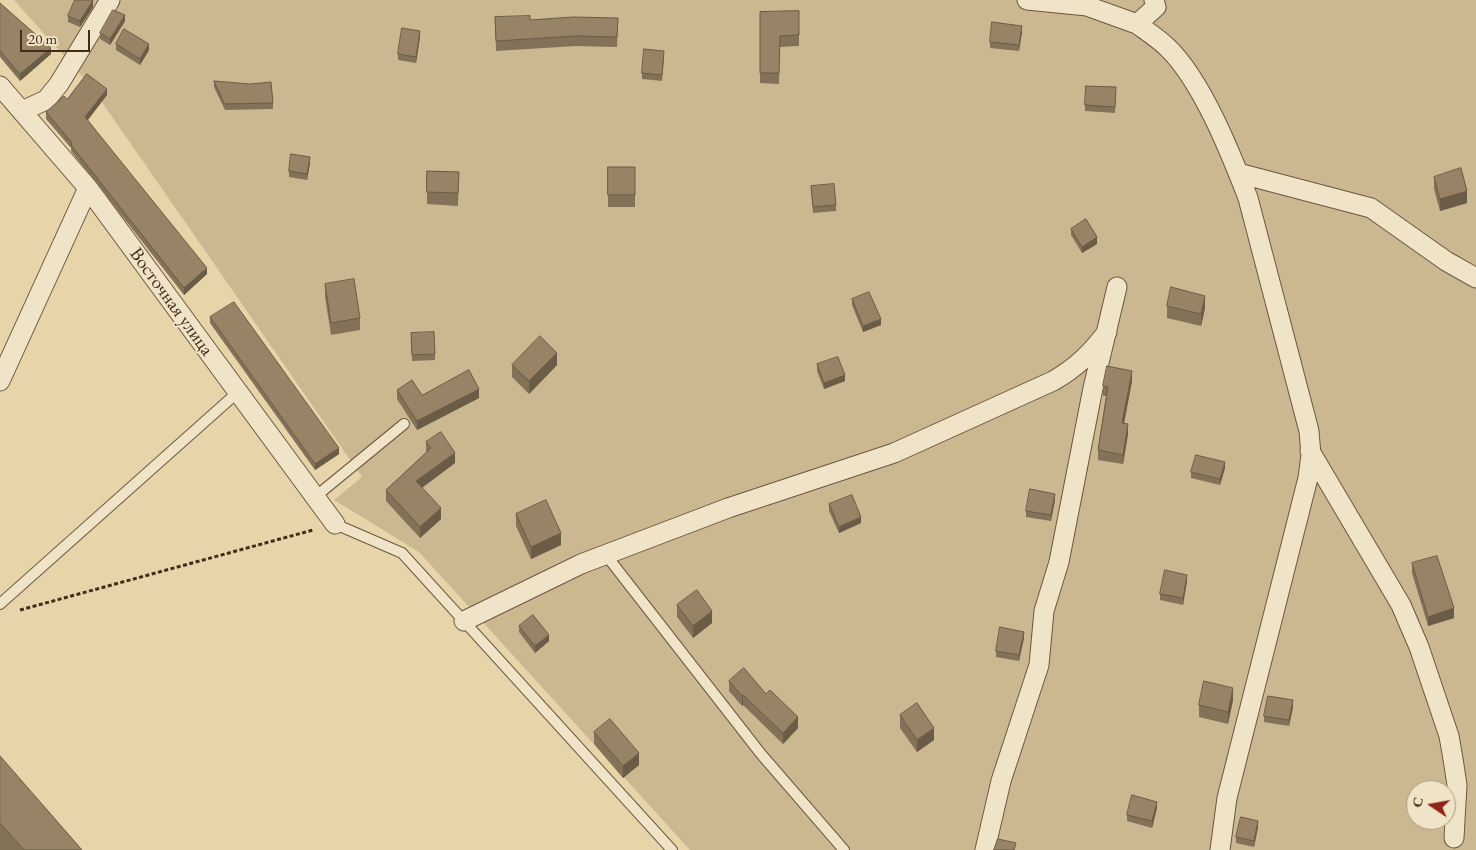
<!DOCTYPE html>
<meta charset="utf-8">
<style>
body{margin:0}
#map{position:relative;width:1476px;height:850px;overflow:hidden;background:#e7d5a9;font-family:"EB Garamond",serif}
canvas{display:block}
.north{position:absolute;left:1406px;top:780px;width:50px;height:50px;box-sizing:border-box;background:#efe4c7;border:1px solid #aa9a83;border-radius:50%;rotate:282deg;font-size:14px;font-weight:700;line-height:20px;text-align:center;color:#432b1d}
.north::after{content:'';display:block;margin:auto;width:18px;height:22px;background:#8f2418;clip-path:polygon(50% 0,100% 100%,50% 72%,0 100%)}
.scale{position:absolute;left:20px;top:30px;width:70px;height:22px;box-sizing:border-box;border:2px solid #432b1d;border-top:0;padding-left:6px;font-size:15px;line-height:18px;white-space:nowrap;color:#432b1d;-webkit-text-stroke:4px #efe4c7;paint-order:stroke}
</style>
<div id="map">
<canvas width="1476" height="850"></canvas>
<div class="north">С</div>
<div class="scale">20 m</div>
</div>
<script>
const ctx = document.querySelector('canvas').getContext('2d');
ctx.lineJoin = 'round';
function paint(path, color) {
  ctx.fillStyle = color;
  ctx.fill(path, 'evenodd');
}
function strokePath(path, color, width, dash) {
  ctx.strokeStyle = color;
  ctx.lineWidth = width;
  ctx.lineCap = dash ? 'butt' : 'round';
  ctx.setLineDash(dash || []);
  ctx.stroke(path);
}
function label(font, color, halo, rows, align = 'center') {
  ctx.font = font + ' "EB Garamond",serif';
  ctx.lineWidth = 4;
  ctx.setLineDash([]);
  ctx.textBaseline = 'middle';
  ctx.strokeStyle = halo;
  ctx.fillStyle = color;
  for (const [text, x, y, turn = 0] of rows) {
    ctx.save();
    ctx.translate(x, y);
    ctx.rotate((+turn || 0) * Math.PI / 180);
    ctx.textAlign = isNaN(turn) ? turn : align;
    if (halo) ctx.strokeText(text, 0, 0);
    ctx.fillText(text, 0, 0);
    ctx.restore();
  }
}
paint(new Path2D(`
 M14,0H1476V850H690L419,552L334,500L362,477L90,85ZM1416,790H1446V820H1416Z`), '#cbb891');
const lane = new Path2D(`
 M315,497L404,424
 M335,524L402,553L672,850
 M606,555L761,754L844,850
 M0,604L238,392`);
const street = new Path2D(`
 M1027,0L1087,6L1137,24L1156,7L1154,0
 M1137,24C1148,32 1159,39 1168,48C1202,81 1231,154 1248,198L1309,431L1311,455L1308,478L1227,798L1220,850
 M0,86L88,188L335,524
 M22,111L46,100L59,84L110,0
 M1238,173L1371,208L1446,261L1476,278
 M0,381L88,188
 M1310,451L1401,605L1419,647L1449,736L1453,759L1457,785L1454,838
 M464,621L581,564L728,508L894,453L1053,381C1076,368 1091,353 1107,332
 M985,850L1001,781L1039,665L1044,611L1059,562L1093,388L1117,287`);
strokePath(lane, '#6c5640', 12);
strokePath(street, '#6c5640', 21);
strokePath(new Path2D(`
 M20,610L313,530`), '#432b1d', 3, [4, 2.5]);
strokePath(lane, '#efe4c7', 10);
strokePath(street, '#efe4c7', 19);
paint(new Path2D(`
 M0,3L51,54L20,81L0,57Z
 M93,7L80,27L68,22V16Z
 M799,11V46L780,47L779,84L760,83V12Z
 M495,17L530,20L618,18L617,47L576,46L496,51Z
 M125,21L110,45L100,39V33Z
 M1022,32L1019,51L990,48V42Z
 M420,37L416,63L398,60V54Z
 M116,44L149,50L140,65L116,50Z
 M664,57L662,81L642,79V73Z
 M214,81L273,103V109L225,110L214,87Z
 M1116,94L1115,113L1085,111V105Z
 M107,95L88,120L207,274L184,295L71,151V148L46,119V112L67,99Z
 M310,163L307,180L289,177V171Z
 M608,167H635V207H608Z
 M427,171L459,172L458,206L427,204Z
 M1434,177L1467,203L1440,211L1434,189Z
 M811,186L836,205V211L813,213Z
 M1071,229L1097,244L1082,253L1071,235Z
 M325,284L360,318V330L331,335L325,297Z
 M852,299L881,325L863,332L852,305Z
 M1167,306L1205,308L1201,326L1167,318Z
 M210,317L339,454L315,470L210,323Z
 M411,333L435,354V360L412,361Z
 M817,364L845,381L824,389L817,371Z
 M512,365H557L529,394L512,377Z
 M1132,381L1124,424L1128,434L1123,464L1098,460V450L1106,396H1103V386Z
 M397,390L422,395L479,398L417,430L397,399Z
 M426,442L455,463L422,488L441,519L420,538L386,501V490L426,453Z
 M1225,468L1220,485L1191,478V472Z
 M1055,500L1051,521L1026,517V511Z
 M829,504L861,523L839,533L829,511Z
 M516,514L561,545L531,559L516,526Z
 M1412,563L1454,618L1428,626L1412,573Z
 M1187,581L1183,605L1160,600V594Z
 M677,605L712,623L693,638L677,617Z
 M519,626L549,641L535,653L519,632Z
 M1024,638L1019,661L996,657V651Z
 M729,681L766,694L798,728L783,744L743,705L742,706L729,691Z
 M1233,700L1228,724L1199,717V705Z
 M1293,707L1289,726L1264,722V716Z
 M900,715L934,740L917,752L900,728Z
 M594,732L639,765L623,778L594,744Z
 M0,756L82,850H0Z
 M1157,808L1152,828L1127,821V815Z
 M1258,827L1254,847L1236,843V837Z`), '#837158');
paint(new Path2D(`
 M93,0V7L80,27V21Z
 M125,15V21L110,45V39Z
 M1022,26V32L1019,51V45Z
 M420,31V37L416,63V57Z
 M149,44V50L140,65V59Z
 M51,48V54L20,81V74Z
 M107,89V95L85,123V117Z
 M310,157V163L307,180V174Z
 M1467,191V203L1440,211V199Z
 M1097,237V244L1082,253V247Z
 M207,268V274L184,295V288Z
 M1205,296V308L1201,326V314Z
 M881,319V325L863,332V326Z
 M557,353V365L529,394V381Z
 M1132,371V381L1122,433V423Z
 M845,375V381L824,389V383Z
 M479,389V398L417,430V421Z
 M1128,424V434L1123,464V455Z
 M339,448V454L315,470V464Z
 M455,453V463L416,492V481Z
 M1225,462V468L1220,485V479Z
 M1055,494V500L1051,521V515Z
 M441,508V519L420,538V527Z
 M861,517V523L839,533V527Z
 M561,533V545L531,559V547Z
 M1187,575V581L1183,605V598Z
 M1454,608V618L1428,626V617Z
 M712,611V623L693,638V626Z
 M1024,632V638L1019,661V655Z
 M549,635V641L535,653V646Z
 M1233,688V700L1228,724V712Z
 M743,695V705L742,706V696Z
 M1293,700V707L1289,726V720Z
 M798,717V728L783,744V733Z
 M934,728V740L917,752V740Z
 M639,753V765L623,778V766Z
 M1157,802V808L1152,828V821Z
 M1258,821V827L1254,847V841Z`), '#6a5c47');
const building = new Path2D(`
 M75,0H93L80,21L68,16Z
 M0,3L51,48L20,74L0,51Z
 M113,10L125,15L110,39L100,33Z
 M799,11V35L780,36L779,73H760V12Z
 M530,16V20L573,17L618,18L617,37L576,36L496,41L495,17Z
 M992,22L1022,26L1019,45L990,42Z
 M402,28L420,31L416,57L398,54Z
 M124,29L149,44L140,59L116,44Z
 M644,49L664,51L662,75L642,73Z
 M87,74L107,89L85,117L207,268L184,288L71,145L72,143L46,112L64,96L67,99Z
 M214,81L250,84L271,82L273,103L225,104Z
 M1086,86L1116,87L1115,107L1085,105Z
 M291,154L310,157L307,174L289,171Z
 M608,167H635V195H608Z
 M1461,168L1467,191L1440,199L1434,177Z
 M427,171L459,172L458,193L427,192Z
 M834,184L836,205L813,207L811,186Z
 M1086,219L1097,237L1082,247L1071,229Z
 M354,279L360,318L331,323L325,284Z
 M1171,287L1205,296L1201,314L1167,306Z
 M869,292L881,319L863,326L852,299Z
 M234,302L339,448L315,464L210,317Z
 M434,332L435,354L412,355L411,333Z
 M540,336L557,353L529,381L512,365Z
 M838,357L845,375L824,383L817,364Z
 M1107,366L1132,371L1122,423L1128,424L1123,455L1098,450L1108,387L1103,386Z
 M469,370L479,389L417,421L397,390L412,380L422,395Z
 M441,432L455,453L416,481L441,508L420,527L386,490L431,448L426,442Z
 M1196,455L1225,462L1220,479L1191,472Z
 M1030,489L1055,494L1051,515L1026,511Z
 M852,495L861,517L839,527L829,504Z
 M546,500L561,533L531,547L516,514Z
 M1437,556L1454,608L1428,617L1412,563Z
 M1165,570L1187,575L1183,598L1160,594Z
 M697,590L712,611L693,626L677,605Z
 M533,615L549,635L535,646L519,626Z
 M1000,627L1024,632L1019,655L996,651Z
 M744,668L766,694L770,690L798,717L783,733L743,695L742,696L729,681Z
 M1204,681L1233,688L1228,712L1199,705Z
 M1268,696L1293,700L1289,720L1264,716Z
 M917,703L934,728L917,740L900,715Z
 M610,719L639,753L623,766L594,732Z
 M0,756L82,850H24L0,823Z
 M1132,795L1157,802L1152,821L1127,815Z
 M1241,817L1258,821L1254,841L1236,837Z
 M998,839L1016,843L1014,850H994Z`);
paint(building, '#988366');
strokePath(building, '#6a5c47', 1);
label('19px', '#432b1d', '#efe4c7', [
 ["Восточная улица",171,302,54]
]);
</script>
